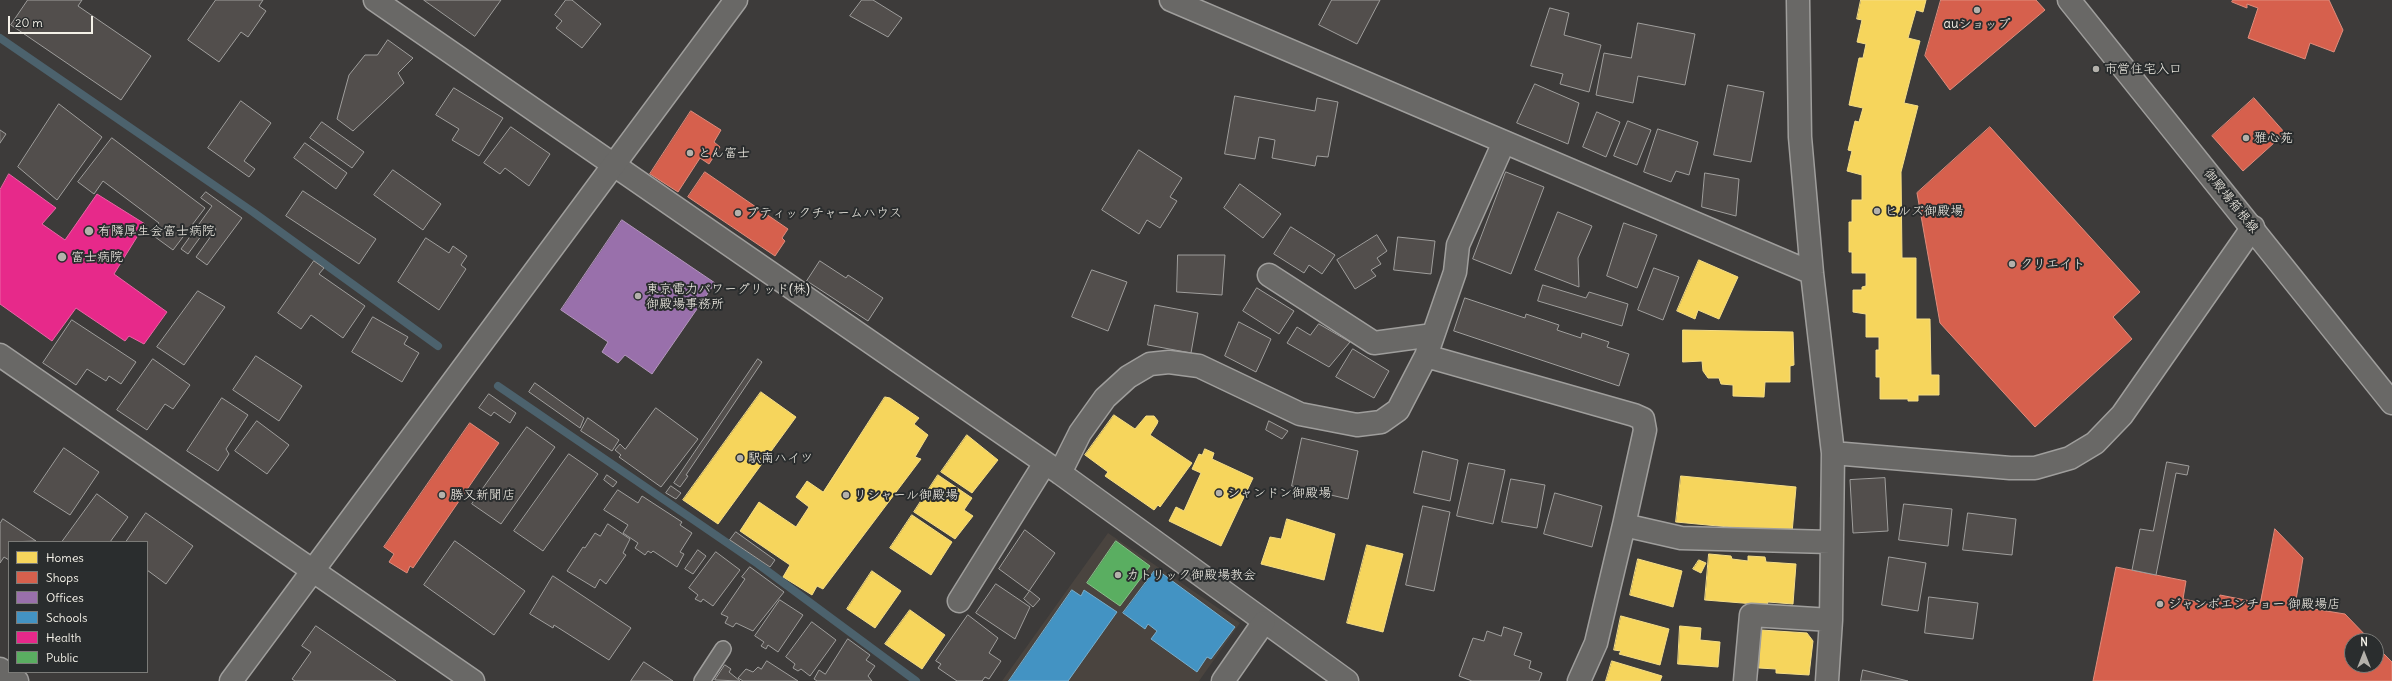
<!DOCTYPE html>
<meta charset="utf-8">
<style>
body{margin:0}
#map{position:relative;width:2392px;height:681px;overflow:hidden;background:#3d3b3a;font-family:Delius,sans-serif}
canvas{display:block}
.legend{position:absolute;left:8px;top:541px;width:140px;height:132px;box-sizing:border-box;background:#2a2d2e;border:1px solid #7b7b78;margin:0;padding:5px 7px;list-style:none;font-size:12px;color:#f4f1e8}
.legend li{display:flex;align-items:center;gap:8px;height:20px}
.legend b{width:20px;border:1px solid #7b7b78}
.north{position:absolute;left:2344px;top:633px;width:40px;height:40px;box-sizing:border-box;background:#2a2d2e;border:1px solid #7b7b78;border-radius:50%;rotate:0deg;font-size:11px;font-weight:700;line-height:16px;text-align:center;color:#f4f1e8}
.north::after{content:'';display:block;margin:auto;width:14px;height:18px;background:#b4b1ab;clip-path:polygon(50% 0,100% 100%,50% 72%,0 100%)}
.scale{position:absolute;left:8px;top:16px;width:85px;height:18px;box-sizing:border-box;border:2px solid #f4f1e8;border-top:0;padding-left:5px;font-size:12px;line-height:14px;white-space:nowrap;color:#f4f1e8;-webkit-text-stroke:3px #2a2d2e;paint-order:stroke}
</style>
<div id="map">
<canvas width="2392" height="681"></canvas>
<ul class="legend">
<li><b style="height:11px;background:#f6d55c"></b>Homes</li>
<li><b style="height:11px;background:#d6604d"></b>Shops</li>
<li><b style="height:11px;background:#9970ab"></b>Offices</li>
<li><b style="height:11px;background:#4393c3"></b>Schools</li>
<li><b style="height:11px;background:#e7298a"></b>Health</li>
<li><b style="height:11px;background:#5aae61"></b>Public</li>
</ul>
<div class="north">N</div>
<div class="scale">20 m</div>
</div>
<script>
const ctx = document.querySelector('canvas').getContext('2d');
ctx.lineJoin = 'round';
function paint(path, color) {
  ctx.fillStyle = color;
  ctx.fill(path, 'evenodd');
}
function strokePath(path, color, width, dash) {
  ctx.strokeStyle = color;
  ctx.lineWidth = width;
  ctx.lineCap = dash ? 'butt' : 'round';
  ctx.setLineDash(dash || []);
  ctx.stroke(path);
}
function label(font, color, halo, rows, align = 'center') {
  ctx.font = font + ' Delius,"Klee One",sans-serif';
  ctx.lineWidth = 4;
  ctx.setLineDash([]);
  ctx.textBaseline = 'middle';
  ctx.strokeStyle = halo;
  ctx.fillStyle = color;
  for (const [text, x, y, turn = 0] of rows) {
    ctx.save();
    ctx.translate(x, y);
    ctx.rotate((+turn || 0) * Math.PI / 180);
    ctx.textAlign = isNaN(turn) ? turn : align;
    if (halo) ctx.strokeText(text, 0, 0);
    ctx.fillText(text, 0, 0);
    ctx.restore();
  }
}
paint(new Path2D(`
 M1108,533L1240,623L1199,681H1002Z`), '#4a443f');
const homes = new Path2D(`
 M1861,0H1926L1923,12L1916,10L1908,38L1920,41L1904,103L1918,106L1901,172L1902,258H1916V319H1930L1931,375H1939V395H1918V401H1908V399H1880V377H1876V350H1879V337H1866V314L1853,312V290H1862V287L1866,286V273H1852V252H1849V222H1852V200H1862V175L1847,171L1852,151L1848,150L1855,121L1859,122L1863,108L1849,105L1859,58H1863L1866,44L1857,42L1862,20L1857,19Z
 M1699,260L1738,277L1719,319L1698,310L1695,319L1677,311Z
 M1683,330L1793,332L1794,365L1790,366V382H1765L1764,397L1733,396V385L1721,384L1719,378H1708L1703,371L1702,361L1683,362Z
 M761,392L796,417L718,524L683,500Z
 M885,397L890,398L919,418L914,424L928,435L915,457L921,459L823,589L817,586L812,595L783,577L790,565L740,531L759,502L796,527L809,507L796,497L807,481L823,492Z
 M1114,415L1135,429L1146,416H1154L1158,421L1157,424L1150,435L1192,463L1160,507L1158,505L1154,510L1105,476L1108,472L1085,455Z
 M967,435L998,460L972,493L941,472Z
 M1205,449L1214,453L1212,459L1253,478L1221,546L1169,521L1176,507L1184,511L1201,473L1192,469L1199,454L1202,455Z
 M938,475L972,498L964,510L973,516L955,539L914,512Z
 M1681,476L1796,487L1792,533L1676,522Z
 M912,515L952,542L931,575L890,548Z
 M1287,519L1335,534L1324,580L1261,564L1270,537L1281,539Z
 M1367,545L1403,554L1383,632L1347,623Z
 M1709,554L1731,556L1732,559L1748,561V556L1765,557L1766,562L1796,564L1793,604L1768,602L1767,605L1705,600Z
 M1638,559L1682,571L1673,607L1630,595Z
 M1699,560L1706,563L1701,573L1693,569Z
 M872,571L901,591L875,628L847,609Z
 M910,610L945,635L922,669L885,644Z
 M1621,616L1669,629L1660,665L1619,654L1621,651L1614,650Z
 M1680,626L1701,628L1700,640L1720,642L1718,667L1678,664Z
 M1761,630L1807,633L1813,641L1809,675L1776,673V669L1759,668Z
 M1612,661L1662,676L1660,681H1606Z`);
paint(homes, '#f6d55c');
strokePath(homes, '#f5dd86', 1);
const shops = new Path2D(`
 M1941,0H2036L2045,10L1950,90L1925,56Z
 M2233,0H2329L2343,30L2334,52L2310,43L2305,59L2248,38L2258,8L2247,4V8L2232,2Z
 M2254,98L2285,133L2243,171L2212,136Z
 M691,111L721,130L714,142L720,147L709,164L700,158L678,192L650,174Z
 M1990,127L2140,292L2113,317L2132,339L2035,427L1940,323L1917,193Z
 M705,172L788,229L782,238L785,241L775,256L688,197Z
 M470,423L499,443L413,568L410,566L407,573L389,562L394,554L384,547Z
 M2275,529L2303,558L2295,606L2345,614L2371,641H2352V665H2376V646L2392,662V681H2093L2116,567L2186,581L2183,599L2217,606L2220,595L2260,603Z`);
paint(shops, '#d6604d');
strokePath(shops, '#df8c7c', 1);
const offices = new Path2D(`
 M622,220L715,283L652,374L625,355L618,363L602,352L608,342L561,310Z`);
paint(offices, '#9970ab');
strokePath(offices, '#b497bd', 1);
const schools = new Path2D(`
 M1156,569L1235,627L1211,659L1207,657L1197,672L1151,639L1157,631L1148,624L1145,629L1123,613Z
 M1072,590L1081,596L1084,590L1117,612L1068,681H1009Z`);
paint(schools, '#4393c3');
strokePath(schools, '#78afce', 1);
const health = new Path2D(`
 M9,174L56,208L42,224L65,240L97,194L145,224L114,274L167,312L144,344L129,336L125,341L76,308L52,341L0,304V190Z`);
paint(health, '#e7298a');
strokePath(health, '#eb65a6', 1);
const public = new Path2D(`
 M1116,541L1150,566L1120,606L1087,583Z`);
paint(public, '#5aae61');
strokePath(public, '#88c28a', 1);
strokePath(new Path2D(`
 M0,38L253,212L438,346
 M498,386L758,564L916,681`), '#4c626d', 8);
const building = new Path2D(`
 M28,0H82L78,6L151,56L121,100L11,25Z
 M216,0H263L259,6L266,11L248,37L241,32L219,62L188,40Z
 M424,0H501L475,36Z
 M566,0H572L601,24L582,48L556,28L562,21L555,15Z
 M862,0H873L902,18L888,37L850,16Z
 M1332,0H1380L1357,44L1319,25Z
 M1550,8L1569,13L1564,35L1601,45L1589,92L1560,84L1563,74L1531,66Z
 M1638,23L1695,34L1685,85L1638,76L1633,103L1596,95L1604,53L1631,58Z
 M388,40L413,58L398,73L404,83L353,131L337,119L349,75L365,55H377Z
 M1535,84L1579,103L1568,144L1517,123Z
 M1728,85L1764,92L1751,162L1714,155Z
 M454,88L503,118L479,156L452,140L459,129L436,115Z
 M1235,96L1315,111L1317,98L1338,102L1328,157L1317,156L1315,166L1272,158L1275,140L1259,137L1255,159L1225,154Z
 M241,101L271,123L244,161L255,169L249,177L208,148Z
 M59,104L102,137L57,200L18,167Z
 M1597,112L1620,122L1606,157L1583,147Z
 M1628,121L1651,130L1637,165L1614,156Z
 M322,122L364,152L352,168L310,138Z
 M511,127L550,154L529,186L505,168L500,174L484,163Z
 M1658,129L1698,142L1689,175L1676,171L1671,182L1644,172Z
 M0,130L6,134L0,143Z
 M112,138L205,208L173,250L151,234L159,223L103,181L94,194L78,182Z
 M305,143L347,173L336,189L294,158Z
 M1139,150L1182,178L1170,197L1177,201L1160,228L1147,220L1139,234L1102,210Z
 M393,170L441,204L423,230L374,195Z
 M1506,172L1544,187L1511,274L1473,259Z
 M1705,173L1739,179L1736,216L1702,207Z
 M1240,184L1281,214L1263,238L1224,208Z
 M303,191L376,239L359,264L286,216Z
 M206,192L242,218L207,265L196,257L216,229L209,225L188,254L181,249L212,206L201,198Z
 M1558,212L1592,226L1578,258L1579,287L1535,270Z
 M1624,223L1657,235L1637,288L1607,276Z
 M1291,227L1335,255L1322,274L1309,265L1304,273L1274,254Z
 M1377,235L1387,251L1377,258L1381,264L1371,270L1376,276L1355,289L1337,260Z
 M1398,237L1435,241L1431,274L1394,270Z
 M426,238L449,253L453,246L467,256L461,265L466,269L439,310L398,282Z
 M1178,255H1225L1222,295L1177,292Z
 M314,261L324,268L319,274L365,306L343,338L311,315L301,329L278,313Z
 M820,261L846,278L848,275L883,298L868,321L807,281Z
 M1654,268L1679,277L1663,320L1638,310Z
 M1092,270L1127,282L1108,331L1072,317Z
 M1543,285L1586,298L1589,292L1628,304L1622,326L1538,301Z
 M1257,288L1294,311L1279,334L1243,311Z
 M198,291L225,307L184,365L157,347Z
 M1465,298L1525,318L1526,314L1559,325L1557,330L1581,338L1582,333L1609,342L1607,347L1629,354L1619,386L1454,331Z
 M1155,305L1198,313L1191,353L1148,345Z
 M373,317L408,337L404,344L419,353L402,382L352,352Z
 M72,320L136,362L121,384L109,376L106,381L87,369L76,385L43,363Z
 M1239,322L1271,339L1256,372L1225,356Z
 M1319,324L1350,342L1329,367L1287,343L1297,327L1310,335Z
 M1353,349L1389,371L1374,398L1336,377Z
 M256,356L302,386L279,421L233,390Z
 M153,359L190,385L173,409L165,404L147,430L117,410Z
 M758,359L762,362L686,475L688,476L680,487L674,483Z
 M535,383L584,418L580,428L529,392Z
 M489,394L516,413L510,423L494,412L491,416L479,408Z
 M222,398L248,415L226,449L229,454L218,471L187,451Z
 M656,408L698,439L661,487L619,457L621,455L615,450L620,444L625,449Z
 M588,418L619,440L612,451L581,431Z
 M257,421L289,445L267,474L235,451Z
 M1269,421L1288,431L1282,439L1266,430Z
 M527,427L555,447L501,524L472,504Z
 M1302,438L1358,451L1348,499L1292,486Z
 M64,448L99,472L70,515L34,492Z
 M1423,451L1458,460L1450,501L1414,493Z
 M569,454L598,474L543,551L514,531Z
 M2167,462L2189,466L2187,475L2176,473L2156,575L2132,570L2140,529L2153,531Z
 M1469,463L1505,470L1493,524L1457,516Z
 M607,475L617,482L613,487L604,480Z
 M1885,478L1888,531L1853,533L1850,480Z
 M1511,479L1545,485L1537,528L1502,522Z
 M671,486L681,493L676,499L666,493Z
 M618,490L638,503L642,496L682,522L680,525L692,533L680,552L684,554L677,567L653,551L651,553L648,551L645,555L635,548L638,543L623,533L628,525L604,510Z
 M1555,493L1602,506L1592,547L1544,534Z
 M97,494L128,517L110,542H62Z
 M1904,504L1952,509L1948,546L1899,540Z
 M1423,506L1450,512L1434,591L1406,585Z
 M146,513L193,546L166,584L147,570V542H126Z
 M1968,513L2016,519L2012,555L1963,550Z
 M3,519L36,541L9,542V560L4,557L0,563V524Z
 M608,524L630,539L623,553L626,555L606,584L600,579L595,588L567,571L583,547L585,548L595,533L600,536Z
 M1025,530L1055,553L1029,591L999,569Z
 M736,532L775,560L770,567L730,540Z
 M455,541L525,591L494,635L424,585Z
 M698,550L706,556L693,574L685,569Z
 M716,552L740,570L713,606L703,599L701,602L695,599L698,595L689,588Z
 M1889,557L1926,563L1918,611L1882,605Z
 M750,567L784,592L753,631L736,623L733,627L725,623L728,617L721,614L745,579L742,577Z
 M553,576L631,628L609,660L554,625L553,628L530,614Z
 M996,584L1030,607L1015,639L976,613Z
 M1030,591L1040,599L1033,607L1024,599Z
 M1929,597L1978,603L1973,639L1925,633Z
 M780,600L803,615L778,652L768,645L766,649L761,646L764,642L755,636Z
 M968,615L998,638L989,653L1001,661L989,679L985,677L982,681H957L938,668L941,664L936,661Z
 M812,622L836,640L810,676L801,669L798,671L793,668L795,664L786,657Z
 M316,626L396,681H295L292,679L311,652L302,646Z
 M1504,627L1522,633L1514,655L1531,661L1529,668L1542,673L1539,681H1472L1459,676L1473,638L1484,641L1487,631L1501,636Z
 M848,639L870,655L866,660L875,666L868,676L872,681H817L814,679L819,670L825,674Z
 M767,661L798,681H743L738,678L746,669L753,672L758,667L761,669Z
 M644,662L673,681H631Z
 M725,665L731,669L729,672L740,681L715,680Z
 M1863,670L1908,681H1861Z`);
paint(building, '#524e4c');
strokePath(building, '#9f9e9c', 1);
const lane = new Path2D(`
 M702,681L723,649`);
const street = new Path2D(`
 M375,0L1060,473L1347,681
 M1171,0L1812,273
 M1798,0L1800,137L1812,273L1833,453L1831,620L1827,681
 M1269,275L1374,343L1433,335
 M1426,356L1634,415L1643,419L1645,430L1624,525
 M1833,453L2010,468H2035L2070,458L2095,443L2122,415L2253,227
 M1060,473L1080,433L1105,398L1128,377L1150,364L1169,362L1199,366L1300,414L1357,425L1381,422L1398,410L1426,356L1455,272L1458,245L1504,142
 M959,601L1045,463
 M0,669L17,681
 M1579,681L1596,643L1624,525L1681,538L1830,542
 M1745,681L1751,615L1831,620`);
const secondary = new Path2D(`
 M2069,0L2392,403
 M0,355L473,681
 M231,681L736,0
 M1223,681L1264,622`);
strokePath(lane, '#9f9e9c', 18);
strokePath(street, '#9f9e9c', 25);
strokePath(secondary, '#9f9e9c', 25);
strokePath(lane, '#696866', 15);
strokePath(street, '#696866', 22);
strokePath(secondary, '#696866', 22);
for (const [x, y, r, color] of [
 [1977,10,4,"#b4b1ab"],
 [2096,69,4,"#b4b1ab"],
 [2246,138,4,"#b4b1ab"],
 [690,153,4,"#b4b1ab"],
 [1877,211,4,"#b4b1ab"],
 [738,213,4,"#b4b1ab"],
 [89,231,5,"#b4b1ab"],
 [62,257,5,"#b4b1ab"],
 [2012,264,4,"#b4b1ab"],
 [638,296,4,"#b4b1ab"],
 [740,458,4,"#b4b1ab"],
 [1219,493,4,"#b4b1ab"],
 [442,495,4,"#b4b1ab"],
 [846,495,4,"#b4b1ab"],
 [1118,575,4,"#b4b1ab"],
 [2160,604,4,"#b4b1ab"]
]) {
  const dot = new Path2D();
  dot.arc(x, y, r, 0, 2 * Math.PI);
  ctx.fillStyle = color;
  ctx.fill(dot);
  strokePath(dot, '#2a2d2e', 1.5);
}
label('13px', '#f4f1e8', '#2a2d2e', [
 ["auショップ",1977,24,"center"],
 ["市営住宅入口",2104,69],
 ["雅心苑",2254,138],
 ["とん富士",698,153],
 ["ヒルズ御殿場",1885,211],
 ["ブティックチャームハウス",746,213],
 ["有隣厚生会富士病院",98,231],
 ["富士病院",71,257],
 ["クリエイト",2020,264],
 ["東京電力パワーグリッド(株)",646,289],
 ["御殿場事務所",646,304],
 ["駅南ハイツ",748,458],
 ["シャンドン御殿場",1227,493],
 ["勝又新聞店",450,495],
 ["リシャール御殿場",854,495],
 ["カトリック御殿場教会",1126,575],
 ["ジャンボエンチョー 御殿場店",2168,604]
], 'left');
label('13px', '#f4f1e8', '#2a2d2e', [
 ["御殿場箱根線",2231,201,51]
]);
</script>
